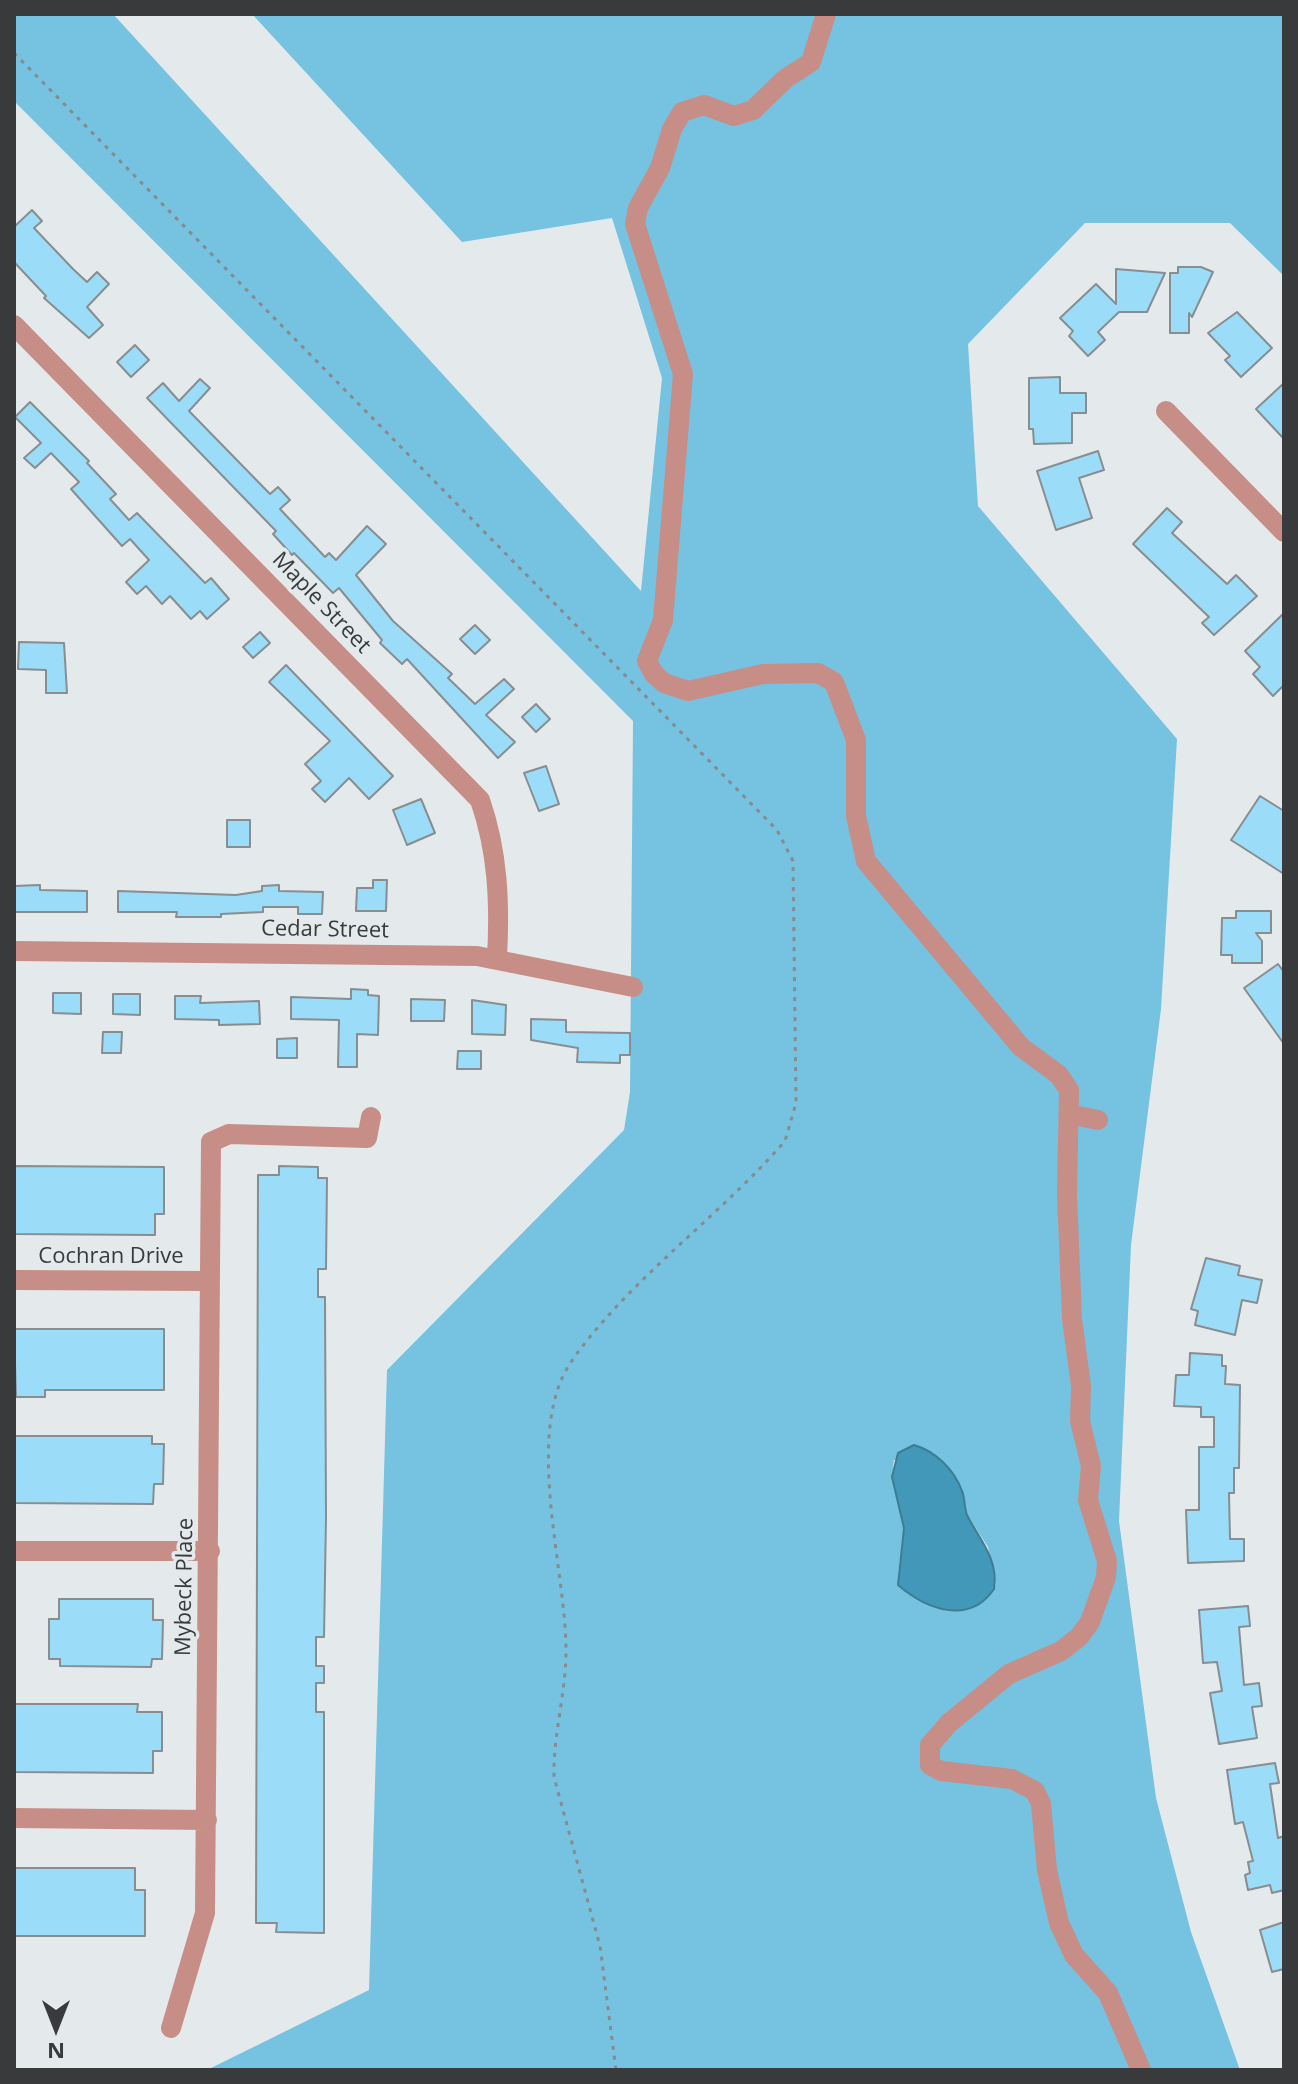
<!DOCTYPE html>
<style>
body{margin:0}
#map{position:relative;width:1298px;height:2084px;overflow:hidden;background:#e4eaec;font-family:"Open Sans",sans-serif}
canvas{display:block}
.frame{position:absolute;inset:0;border:16px solid #383a3b;pointer-events:none}
.north{position:absolute;left:16px;top:1988px;width:80px;height:80px;-webkit-text-stroke:6px #e4eaec;paint-order:stroke;rotate:180deg;font-size:22px;font-weight:700;line-height:32px;text-align:center;color:#383a3b}
.north::after{content:'';display:block;margin:auto;width:28px;height:36px;background:#383a3b;clip-path:polygon(50% 0,100% 100%,50% 72%,0 100%)}
</style>
<div id="map">
<canvas width="1298" height="2084"></canvas>
<div class="frame"></div>
<div class="north">N</div>
</div>
<script>
const ctx = document.querySelector('canvas').getContext('2d');
ctx.lineJoin = 'round';
function paint(path, color) {
  ctx.fillStyle = color;
  ctx.fill(path, 'evenodd');
}
function strokePath(path, color, width, dash) {
  ctx.strokeStyle = color;
  ctx.lineWidth = width;
  ctx.lineCap = dash ? 'butt' : 'round';
  ctx.setLineDash(dash || []);
  ctx.stroke(path);
}
function label(font, color, halo, rows, align = 'center') {
  ctx.font = font + ' "Open Sans",sans-serif';
  ctx.lineWidth = 7;
  ctx.setLineDash([]);
  ctx.textBaseline = 'middle';
  ctx.strokeStyle = halo;
  ctx.fillStyle = color;
  for (const [text, x, y, turn = 0] of rows) {
    ctx.save();
    ctx.translate(x, y);
    ctx.rotate((+turn || 0) * Math.PI / 180);
    ctx.textAlign = isNaN(turn) ? turn : align;
    if (halo) ctx.strokeText(text, 0, 0);
    ctx.fillText(text, 0, 0);
    ctx.restore();
  }
}
paint(new Path2D(`
 M14,14H113L641,591L662,378L612,218L462,242L252,14H1284V276L1230,223H1085L968,344L978,506L1177,739L1161,1009L1131,1245L1119,1521L1156,1798L1191,1932L1240,2070H207L369,1990L387,1370L624,1130L630,1092L633,721L14,101ZM894,1460L942,1461L959,1485L968,1516L988,1547L996,1584C988,1608 958,1615 935,1608C924,1604 913,1593 901,1588C894,1566 906,1547 904,1524C901,1501 889,1484 894,1460Z`), '#76c2e1');
const water = new Path2D(`
 M914,1445C935,1451 954,1469 962,1491C965,1498 964,1507 967,1515C979,1539 999,1559 994,1589C969,1626 926,1609 898,1585L904,1528L892,1477L898,1453Z`);
paint(water, '#4198b9');
strokePath(water, '#3e7c93', 2);
const building = new Path2D(`
 M32,210L42,221L34,228L73,269L87,282L97,272L109,284L87,307L103,325L89,338L44,298L46,296L14,262V227Z
 M1178,267H1201L1213,272L1192,317L1189,313V333H1170V273H1178Z
 M1116,269L1165,273L1147,312H1119L1098,332L1105,340L1088,356L1069,336L1073,331L1060,318L1096,284L1116,304Z
 M1237,312L1272,348L1241,377L1225,360L1230,356L1208,333Z
 M135,345L149,360L131,377L117,362Z
 M1060,377V393H1086V413H1072V443L1034,444L1033,429H1029V378Z
 M200,379L210,388L189,411L270,494L278,487L290,500L280,509L325,557L329,553L336,560L367,526L386,544L356,575L393,621L452,674L448,678L475,704L504,679L514,689L486,715L515,742L498,758L407,659L402,664L380,643L382,640L339,588L333,593L294,553L292,555L273,534L276,531L147,398L163,383L179,401Z
 M1284,383V439L1256,409Z
 M30,402L89,461L87,463L116,494L110,499L129,520L137,513L205,583L211,578L229,599L207,619L200,611L191,619L170,596L162,604L146,586L137,594L126,582L149,560L130,539L122,546L71,489L79,482L51,453L35,468L24,458L41,443L15,417Z
 M1098,451L1104,470L1079,478L1092,518L1056,530L1037,471Z
 M1167,508L1182,522L1172,533L1227,584L1236,575L1257,596L1214,635L1202,623L1209,617L1133,544Z
 M1284,613V685L1273,696L1253,674L1260,667L1245,651Z
 M475,625L490,640L475,654L460,639Z
 M260,632L270,643L253,658L243,647Z
 M19,642L64,643L67,693H46V670L18,669Z
 M286,665L393,776L369,799L349,778L325,802L312,789L321,781L305,764L330,741L269,682Z
 M536,704L550,719L536,732L522,717Z
 M546,766L559,804L539,811L524,773Z
 M1260,796L1284,811V874L1231,840Z
 M421,799L435,833L407,845L393,810Z
 M227,820H250V847H227Z
 M373,880H387L386,911H356L357,888H373Z
 M40,885V890L87,891V912H14V886Z
 M279,885V891L323,892L322,914H298V907H263V912L221,914V917H176L177,912H118V891L236,895L262,891V886Z
 M1236,911H1271V933H1256L1262,941V963H1232V955H1221L1222,918H1236Z
 M1278,964L1284,972V1044L1244,988Z
 M351,989L368,990V995L379,996L378,1035L357,1034V1067H338L339,1020L291,1019V997L351,999Z
 M81,993V1014L53,1013V993Z
 M113,994H140V1015L113,1014Z
 M175,996H201L200,1003L259,1001L260,1024L219,1025V1020L175,1019Z
 M411,999L445,1000L444,1021H411Z
 M472,1000L506,1005L505,1035L472,1034Z
 M531,1019L566,1020V1032L630,1033V1055H620V1063L577,1062L578,1048L531,1040Z
 M103,1032H122L121,1053H102Z
 M297,1038V1058H277V1039Z
 M458,1051H481V1069H457Z
 M14,1166L164,1167V1214H155V1235L14,1234Z
 M279,1166L318,1167V1178H327L326,1269H318V1297H325L326,1517L324,1637H316V1666H324V1683H316V1712H324V1933L276,1932L277,1923H256L258,1175H279Z
 M1206,1258L1240,1266L1238,1275L1262,1280L1257,1303L1242,1300L1235,1335L1195,1325L1198,1311L1191,1309Z
 M14,1329H164V1390H45V1397H16Z
 M1190,1353L1222,1355V1366H1226L1225,1384L1240,1385L1239,1468H1234V1493H1229L1230,1539H1244V1561L1188,1563L1186,1510H1199V1447H1214V1417H1201V1407L1174,1406L1176,1375H1189Z
 M14,1436H152V1444H164L163,1484H154L153,1504L14,1503Z
 M59,1599H153V1620H163L162,1659H152L151,1667L60,1666V1659H49V1619H59Z
 M1248,1606L1250,1626L1239,1627L1244,1685L1259,1683L1262,1706L1252,1707L1257,1738L1219,1744L1210,1693L1222,1691L1217,1662L1203,1663L1199,1610Z
 M14,1704H138L137,1712H162V1751H153V1773L14,1772Z
 M1275,1763L1279,1783L1270,1784L1278,1838L1284,1836V1890L1272,1893L1270,1885L1248,1890L1245,1875L1250,1873L1248,1862L1253,1861L1243,1822L1235,1824L1227,1770Z
 M14,1868H135V1890H145V1936H14Z
 M1284,1922V1969L1272,1972L1260,1930Z`);
paint(building, '#9bddf9');
strokePath(building, '#888d90', 2);
strokePath(new Path2D(`
 M14,53L777,830L793,861L796,1103L785,1141C719,1217 632,1277 573,1359C522,1430 566,1567 566,1651C566,1693 553,1735 554,1777L600,1946L616,2070`), '#878b8c', 3, [4, 6]);
strokePath(new Path2D(`
 M826,14L811,62L785,79L753,110L734,116L704,105L682,112L672,129L660,168L638,208L635,224L683,374L663,620L647,661L654,674L664,683L688,691L763,674L818,673L834,682L856,740V816L866,861L1021,1047L1059,1075L1069,1090L1067,1194L1072,1319L1081,1386L1080,1421L1091,1466L1088,1500L1107,1561L1106,1577L1090,1622L1079,1637L1061,1651L1009,1674L949,1723L930,1745V1765L941,1771L1012,1779L1035,1791L1041,1804L1047,1870L1059,1923L1074,1955L1108,1993L1141,2070
 M14,325L480,800C498,852 500,903 497,958
 M1166,411L1284,532
 M14,951L477,956L633,987
 M1069,1114L1098,1120
 M14,1280L208,1281
 M14,1551H210
 M14,1818L207,1820
 M171,2028L205,1913L211,1142L229,1134L367,1138L371,1117`), '#c78e87', 20);
label('22px', '#383a3b', '#e4eaec', [
 ["Maple Street",321,603,46],
 ["Cedar Street",325,930,1],
 ["Cochran Drive",111,1257],
 ["Mybeck Place",185,1587,-89]
]);
</script>
